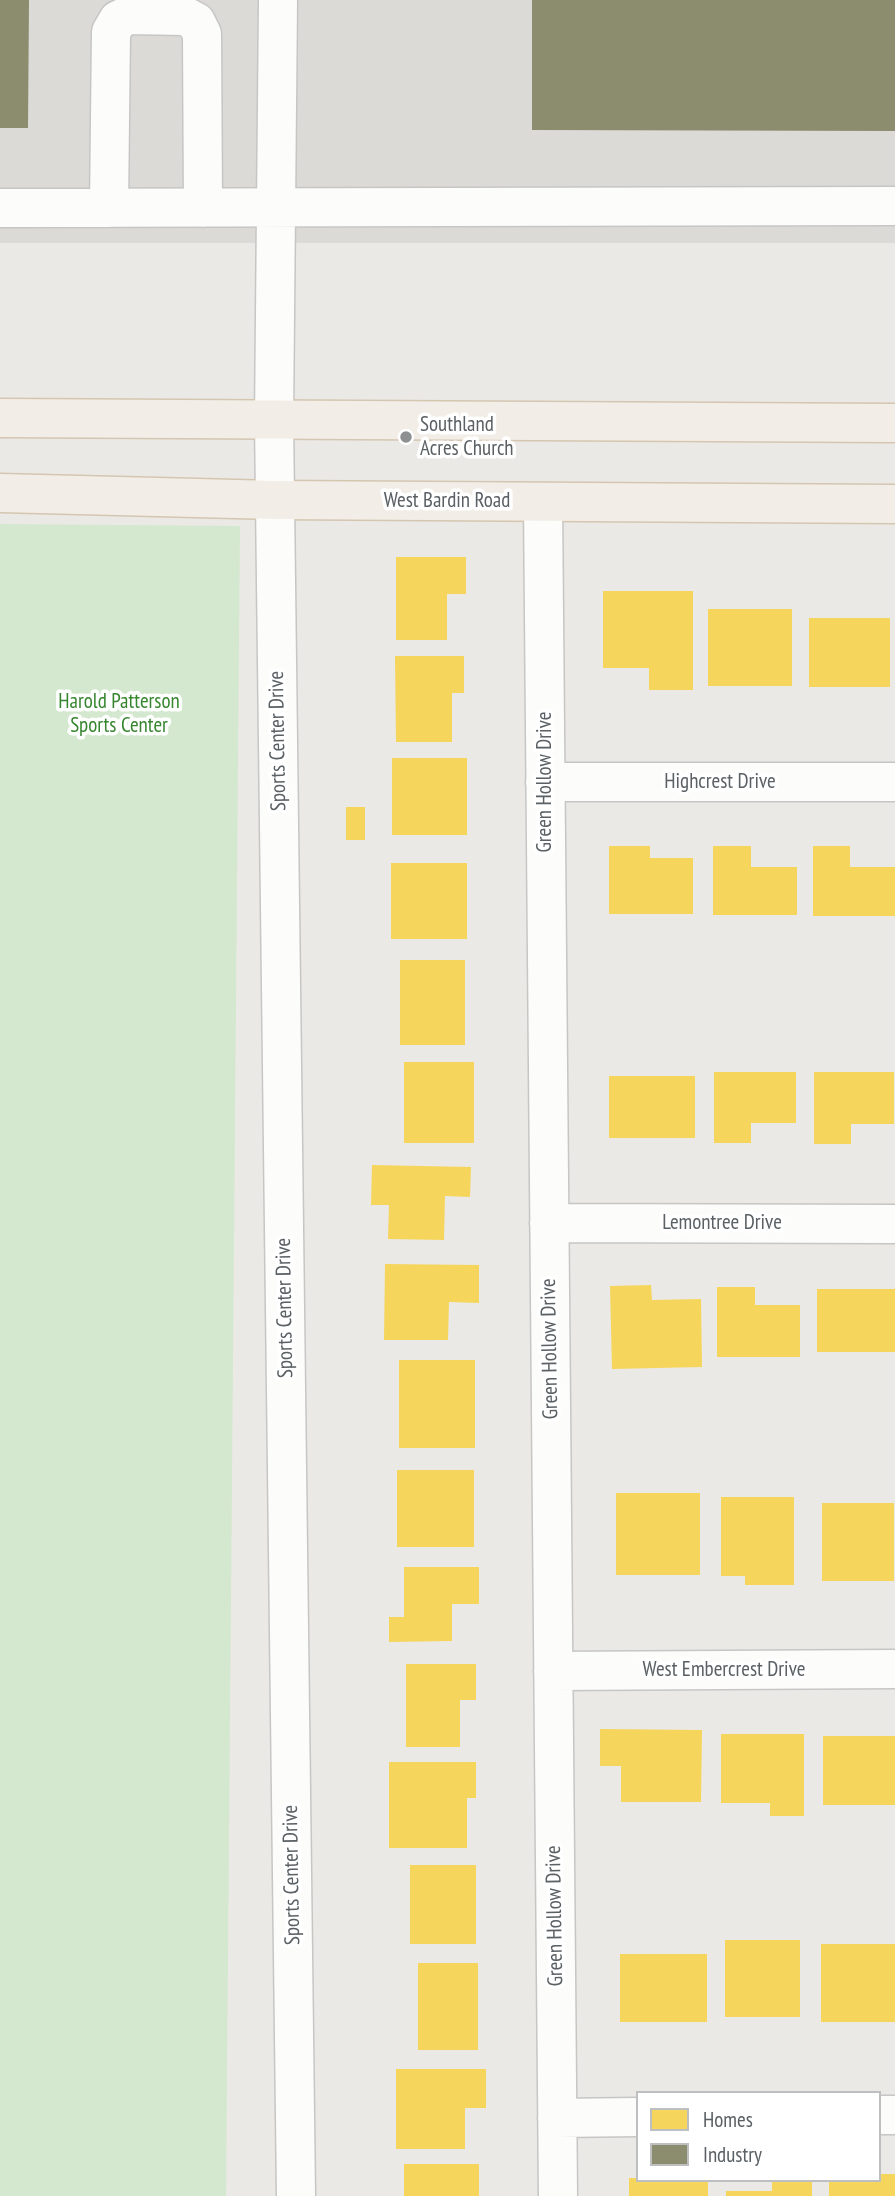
<!DOCTYPE html>
<style>
body{margin:0}
#map{position:relative;width:895px;height:2196px;overflow:hidden;background:#ebe9e5;font-family:"PT Sans Narrow",sans-serif}
canvas{display:block}
.legend{position:absolute;left:636px;top:2091px;width:245px;height:91px;box-sizing:border-box;background:#fff;border:2px solid #bdbfc1;margin:0;padding:9px 12px;list-style:none;font-size:21px;color:#5a6064}
.legend li{display:flex;align-items:center;gap:14px;height:35px}
.legend b{width:35px;border:2px solid #bdbfc1}
</style>
<div id="map">
<canvas width="895" height="2196"></canvas>
<ul class="legend">
<li><b style="height:19px;background:#f6d55c"></b>Homes</li>
<li><b style="height:19px;background:#8c8c6e"></b>Industry</li>
</ul>
</div>
<script>
const ctx = document.querySelector('canvas').getContext('2d');
ctx.lineJoin = 'round';
function paint(path, color) {
  ctx.fillStyle = color;
  ctx.fill(path, 'evenodd');
}
function strokePath(path, color, width, dash) {
  ctx.strokeStyle = color;
  ctx.lineWidth = width;
  ctx.lineCap = dash ? 'butt' : 'round';
  ctx.setLineDash(dash || []);
  ctx.stroke(path);
}
function label(font, color, halo, rows, align = 'center') {
  ctx.font = font + ' "PT Sans Narrow",sans-serif';
  ctx.lineWidth = 7;
  ctx.setLineDash([]);
  ctx.textBaseline = 'middle';
  ctx.strokeStyle = halo;
  ctx.fillStyle = color;
  for (const [text, x, y, turn = 0] of rows) {
    ctx.save();
    ctx.translate(x, y);
    ctx.rotate((+turn || 0) * Math.PI / 180);
    ctx.textAlign = isNaN(turn) ? turn : align;
    if (halo) ctx.strokeText(text, 0, 0);
    ctx.fillText(text, 0, 0);
    ctx.restore();
  }
}
paint(new Path2D(`
 M0,0H895V243H0Z`), '#dcdad6');
paint(new Path2D(`
 M0,524L240,526L226,2196H0Z`), '#d4e8cf');
paint(new Path2D(`
 M396,557H466V594H447V640H396Z
 M603,591H693V690H649V668H603Z
 M708,609H792V686H708Z
 M809,618H890V687H809Z
 M395,656H464V693H452V742H396Z
 M392,758H467V835H392Z
 M346,807H365V840H346Z
 M609,846H650V858H693V914H609Z
 M713,846H751V867H797V915H713Z
 M813,846H850V867H895V916H813Z
 M391,863H467V939H391Z
 M400,960H465V1045H400Z
 M404,1062H474V1143H404Z
 M714,1072H796V1123H751V1143H714Z
 M814,1072H894V1124H851V1144H814Z
 M609,1076H695V1138H609Z
 M372,1165L471,1167L470,1197L445,1196L444,1240L388,1239L389,1205H371Z
 M385,1264L479,1265V1303L449,1302L448,1340H384Z
 M651,1285L652,1300L701,1299L702,1367L612,1369L610,1286Z
 M717,1287H755V1305H800V1357H717Z
 M817,1289H895V1352H817Z
 M399,1360H475V1448H399Z
 M397,1470H474V1547H397Z
 M616,1493H700V1575H616Z
 M721,1497H794V1585H745V1576H721Z
 M822,1503H894V1581H822Z
 M404,1567H479V1604H452V1641L389,1642V1617H404Z
 M406,1664H476V1700H460V1747H406Z
 M600,1729L702,1730L701,1802H621V1766H600Z
 M721,1734H804V1816H770V1803H721Z
 M823,1736H895V1805H823Z
 M389,1762H476V1798H467V1848H389Z
 M410,1865H476V1944H410Z
 M725,1940H800V2017H725Z
 M821,1944H895V2022H821Z
 M620,1954H707V2022H620Z
 M418,1963H478V2050H418Z
 M396,2069H486V2108H465V2149H396Z
 M404,2164H479V2196H404Z
 M879,2174H895V2196H829V2180H879Z
 M629,2178H638V2180H708V2196H629Z
 M772,2180H812V2196H726V2191H772Z`), '#f6d55c');
paint(new Path2D(`
 M0,0H29L28,128H0Z
 M532,0H895V131L532,130Z`), '#8c8c6e');
const minor = new Path2D(`
 M278,0L274,420L296,2196
 M0,208L895,206
 M109,208L111,32L118,20L129,15L185,16L196,22L202,34L203,208
 M543,502L558,2196
 M545,782H895
 M549,1223L895,1224
 M553,1671L895,1669
 M879,2115H895
 M557,2118L638,2117`);
const major = new Path2D(`
 M0,418L895,423
 M0,493L275,500L895,504`);
strokePath(minor, '#c6c6c5', 41);
strokePath(major, '#d4c6b1', 41);
strokePath(minor, '#fcfcfb', 38);
strokePath(major, '#f2eee7', 38);
for (const [x, y, r, color] of [
 [406,437,7,"#8d9091"]
]) {
  const dot = new Path2D();
  dot.arc(x, y, r, 0, 2 * Math.PI);
  ctx.fillStyle = color;
  ctx.fill(dot);
  strokePath(dot, '#fff', 2.5);
}
label('21px', '#5a6064', '#fff', [
 ["Southland",420,425],
 ["Acres Church",420,449]
], 'left');
label('21px', '#5a6064', '#fff', [
 ["West Bardin Road",447,501],
 ["Sports Center Drive",278,741,-91],
 ["Green Hollow Drive",545,782,-90],
 ["Highcrest Drive",720,782],
 ["Lemontree Drive",722,1223],
 ["Sports Center Drive",285,1308,-91],
 ["Green Hollow Drive",550,1349,-91],
 ["West Embercrest Drive",724,1670],
 ["Sports Center Drive",292,1875,-91],
 ["Green Hollow Drive",555,1916,-91]
]);
label('21px', '#37862f', '#fff', [
 ["Harold Patterson",119,702],
 ["Sports Center",119,726]
]);
</script>
